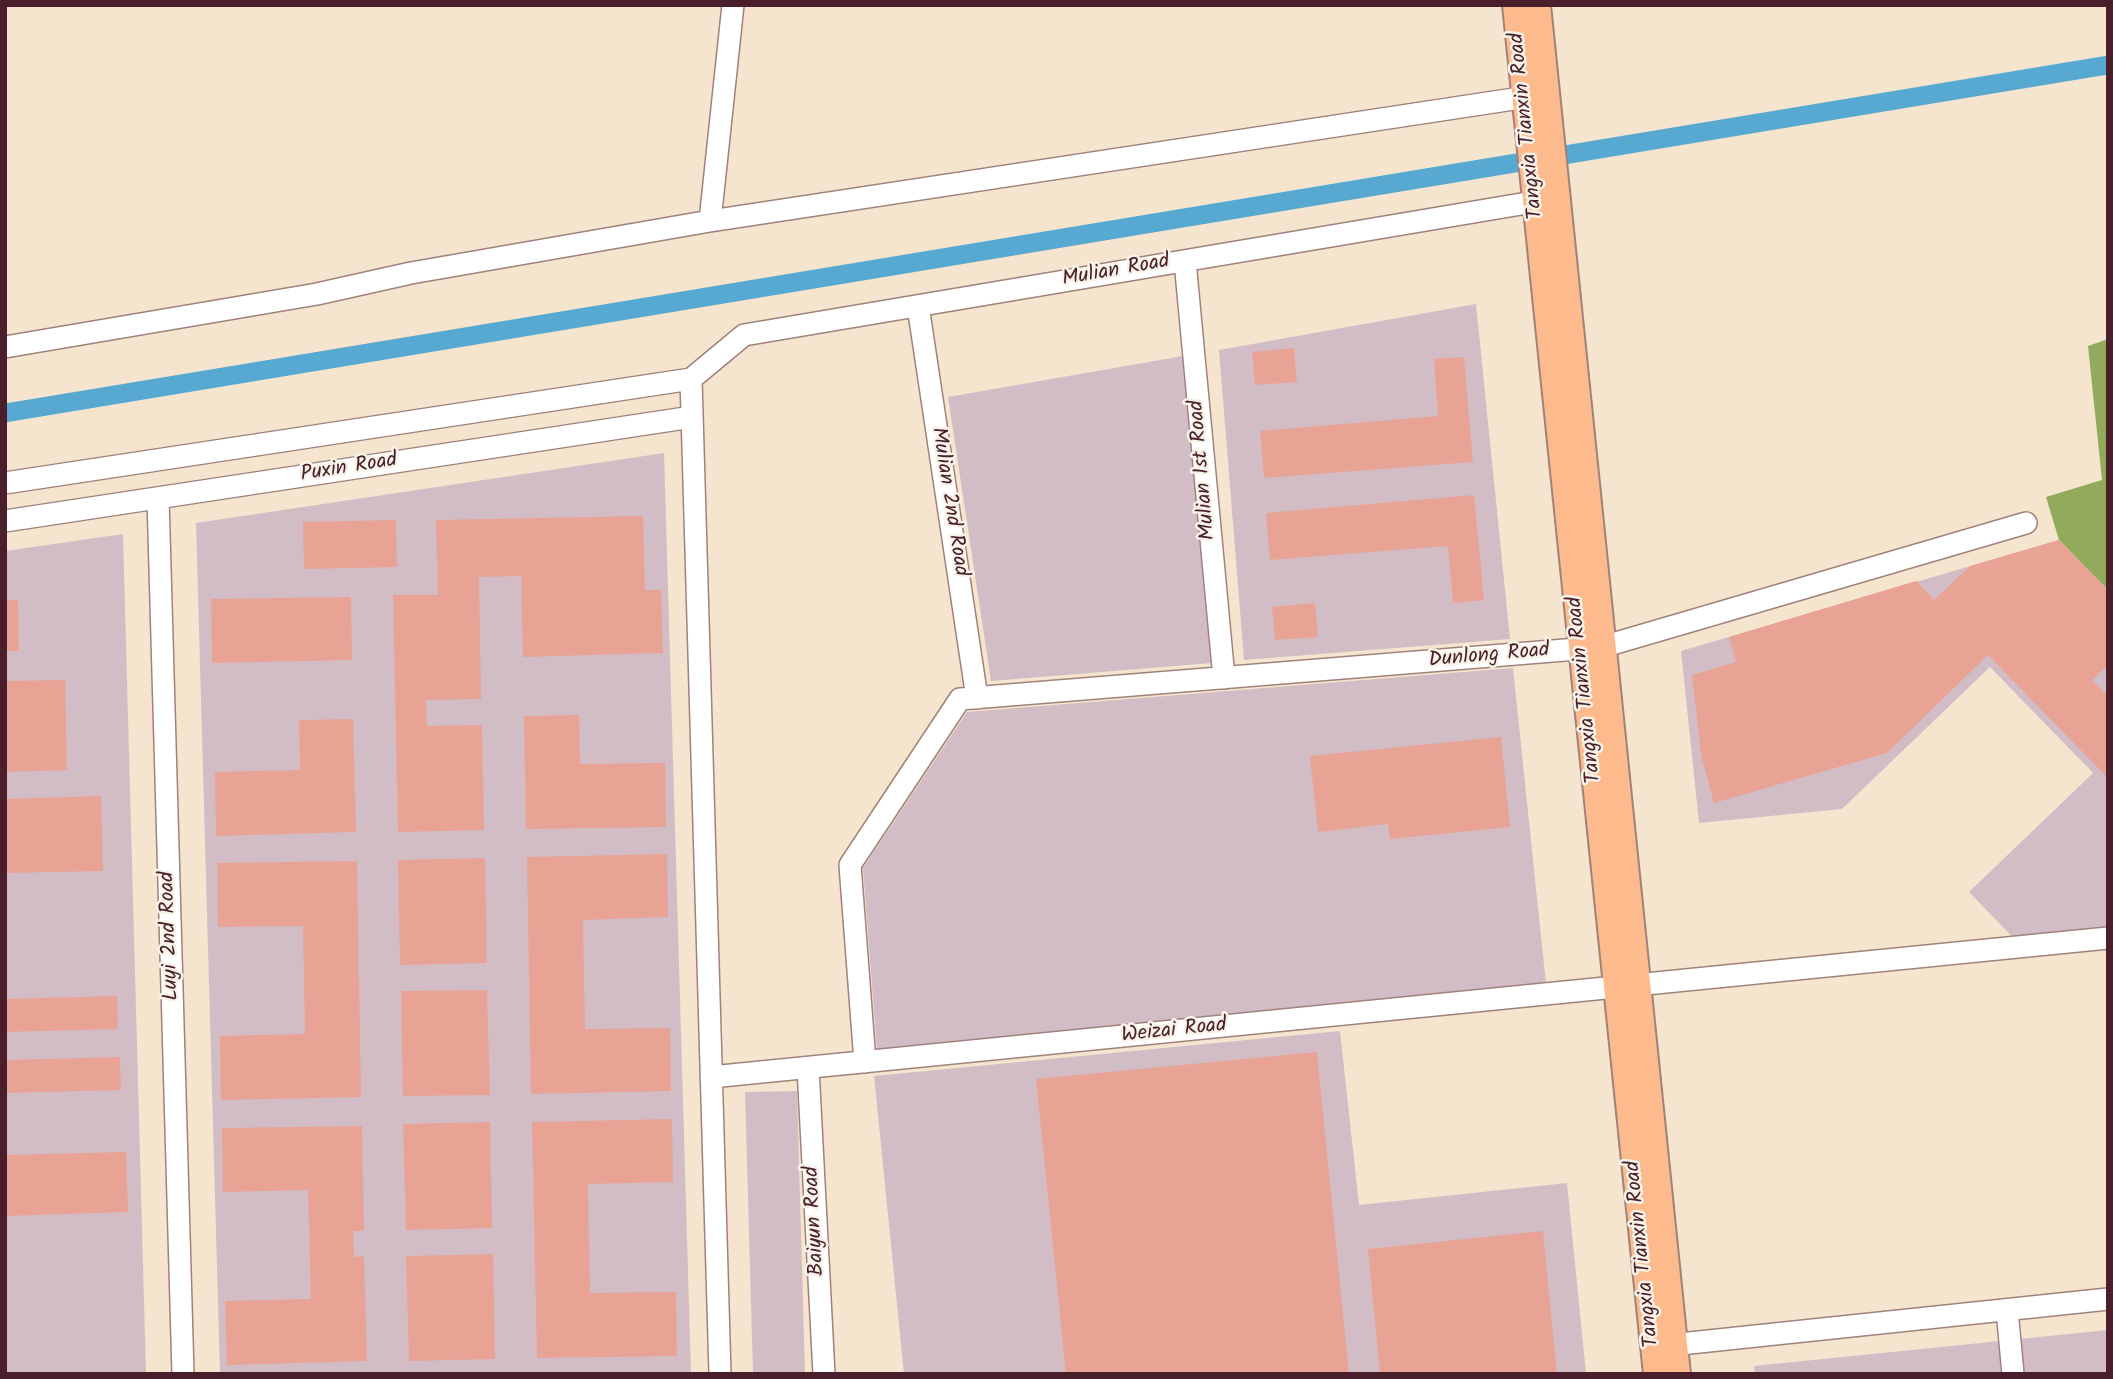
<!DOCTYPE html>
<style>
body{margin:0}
#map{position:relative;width:2113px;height:1379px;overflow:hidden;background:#f5e5ce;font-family:Kalam,sans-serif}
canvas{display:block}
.frame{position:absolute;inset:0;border:7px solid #4a1f2b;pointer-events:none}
</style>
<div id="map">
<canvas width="2113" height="1379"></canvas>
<div class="frame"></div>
</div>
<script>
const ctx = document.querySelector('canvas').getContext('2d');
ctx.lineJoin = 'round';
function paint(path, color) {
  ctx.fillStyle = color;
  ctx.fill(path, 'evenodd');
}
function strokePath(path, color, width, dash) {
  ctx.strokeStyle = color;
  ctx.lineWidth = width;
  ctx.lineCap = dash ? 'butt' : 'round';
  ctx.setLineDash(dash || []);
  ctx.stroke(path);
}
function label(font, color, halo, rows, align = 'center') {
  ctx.font = font + ' Kalam,sans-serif';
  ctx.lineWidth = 5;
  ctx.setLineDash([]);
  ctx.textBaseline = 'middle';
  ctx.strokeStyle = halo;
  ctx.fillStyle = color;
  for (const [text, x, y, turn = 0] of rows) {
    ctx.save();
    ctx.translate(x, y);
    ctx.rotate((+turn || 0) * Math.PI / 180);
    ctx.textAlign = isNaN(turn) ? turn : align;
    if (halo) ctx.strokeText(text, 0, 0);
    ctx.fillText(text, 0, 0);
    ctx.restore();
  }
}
paint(new Path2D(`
 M1476,304L1510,639L1244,660L1219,350Z
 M1183,356L1212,663L991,681L948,397Z
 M664,453L691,1374H220L196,523Z
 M123,534L146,1374H5V551Z
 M2059,540L2108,590V949L2032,957L1969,892L2093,773L1990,667L1842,809L1699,823L1681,651Z
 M1513,668L1546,984L877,1051L863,868L967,712Z
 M1340,1031L1359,1205L1567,1183L1586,1374H904L874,1076Z
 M797,1091L805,1374H753L745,1092Z
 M2108,1330V1374H1755L1754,1366Z`), '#d2bdc6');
paint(new Path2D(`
 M2108,339V590L2059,540L2046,497L2102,480L2088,346Z`), '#92aa5b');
strokePath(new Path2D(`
 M5,413L2108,65`), '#58a9d2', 19);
paint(new Path2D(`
 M1294,348L1297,382L1255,385L1252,352Z
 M1464,357L1473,462L1264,478L1260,431L1438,416L1434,359Z
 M1474,495L1484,600L1453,603L1448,546L1270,560L1266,513Z
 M643,516L645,590H661L663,653L523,657L521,576L479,577L481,699L426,700L427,726L482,725L484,830L398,832L393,595H438L436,520Z
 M396,520L397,567L304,569L303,522Z
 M2059,540L2108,590V665L2092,680L2108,696V778L1988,655L1887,753L1714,803L1701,755L1692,675L1736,662L1729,637L1916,581L1934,600L1970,566Z
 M351,597L352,660L212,663L211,599Z
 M5,600H18L19,651H5Z
 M1315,603L1318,637L1275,640L1272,607Z
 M65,680L67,770L5,772V681Z
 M579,715L580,764L665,763L666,827L526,829L524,716Z
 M353,719L356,832L216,836L215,772L300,770L299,720Z
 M1501,737L1510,827L1390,839L1388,824L1318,832L1310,756Z
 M101,796L103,871L5,873V799Z
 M667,854L668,917L583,920L585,1029L670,1028L671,1091L531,1094L527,857Z
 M485,858L487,963L400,965L398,860Z
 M357,861L361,1097L221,1100L220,1036L305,1034L303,926L218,927L217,863Z
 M487,990L490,1095L403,1096L401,991Z
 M117,996L118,1029L5,1032V999Z
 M1317,1052L1349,1374H1066L1036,1079Z
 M120,1057L121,1090L5,1093V1060Z
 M672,1119L673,1182L588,1184L590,1293L676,1292L677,1356L537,1358L532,1122Z
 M490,1122L492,1228L406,1230L403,1124Z
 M362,1126L364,1231H353L354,1257L364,1256L367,1361L227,1365L225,1301L311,1299L308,1190L223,1192L222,1128Z
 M126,1152L128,1212L5,1216V1155Z
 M1543,1231L1557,1374H1380L1368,1249Z
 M493,1254L495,1359L409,1361L406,1256Z`), '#e8a395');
const minor = new Path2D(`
 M710,221L733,5
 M1185,261L1224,678
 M918,306L977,698
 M5,347L317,294L411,273L710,221L1540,95
 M691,379L720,1374
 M691,379L744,335L1551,199
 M5,483L691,379
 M158,498L183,1374
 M5,521L692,417
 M865,1062L850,865L960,699L1602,647L2026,523
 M808,1068L824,1374
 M711,1077L2108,938
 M2007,1310L2013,1374
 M1661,1346L2108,1299`);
const major = new Path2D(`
 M1516,5L1657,1374
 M1537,5L1677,1374`);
strokePath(minor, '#a0827c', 24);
strokePath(major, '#a0827c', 30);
strokePath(minor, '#fff', 21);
strokePath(major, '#fcba8d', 26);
label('21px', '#4a1f2b', '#f7f3e8', [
 ["Tangxia Tianxin Road",1528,126,-96],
 ["Mulian Road",1116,272,-10],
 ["Puxin Road",349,469,-9],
 ["Mulian 1st Road",1204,470,-95],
 ["Mulian 2nd Road",948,502,81],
 ["Dunlong Road",1489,657,-5],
 ["Tangxia Tianxin Road",1586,690,-96],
 ["Luyi 2nd Road",171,936,-92],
 ["Weizai Road",1174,1032,-6],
 ["Baiyun Road",816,1221,-93],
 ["Tangxia Tianxin Road",1644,1254,-96]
]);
</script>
